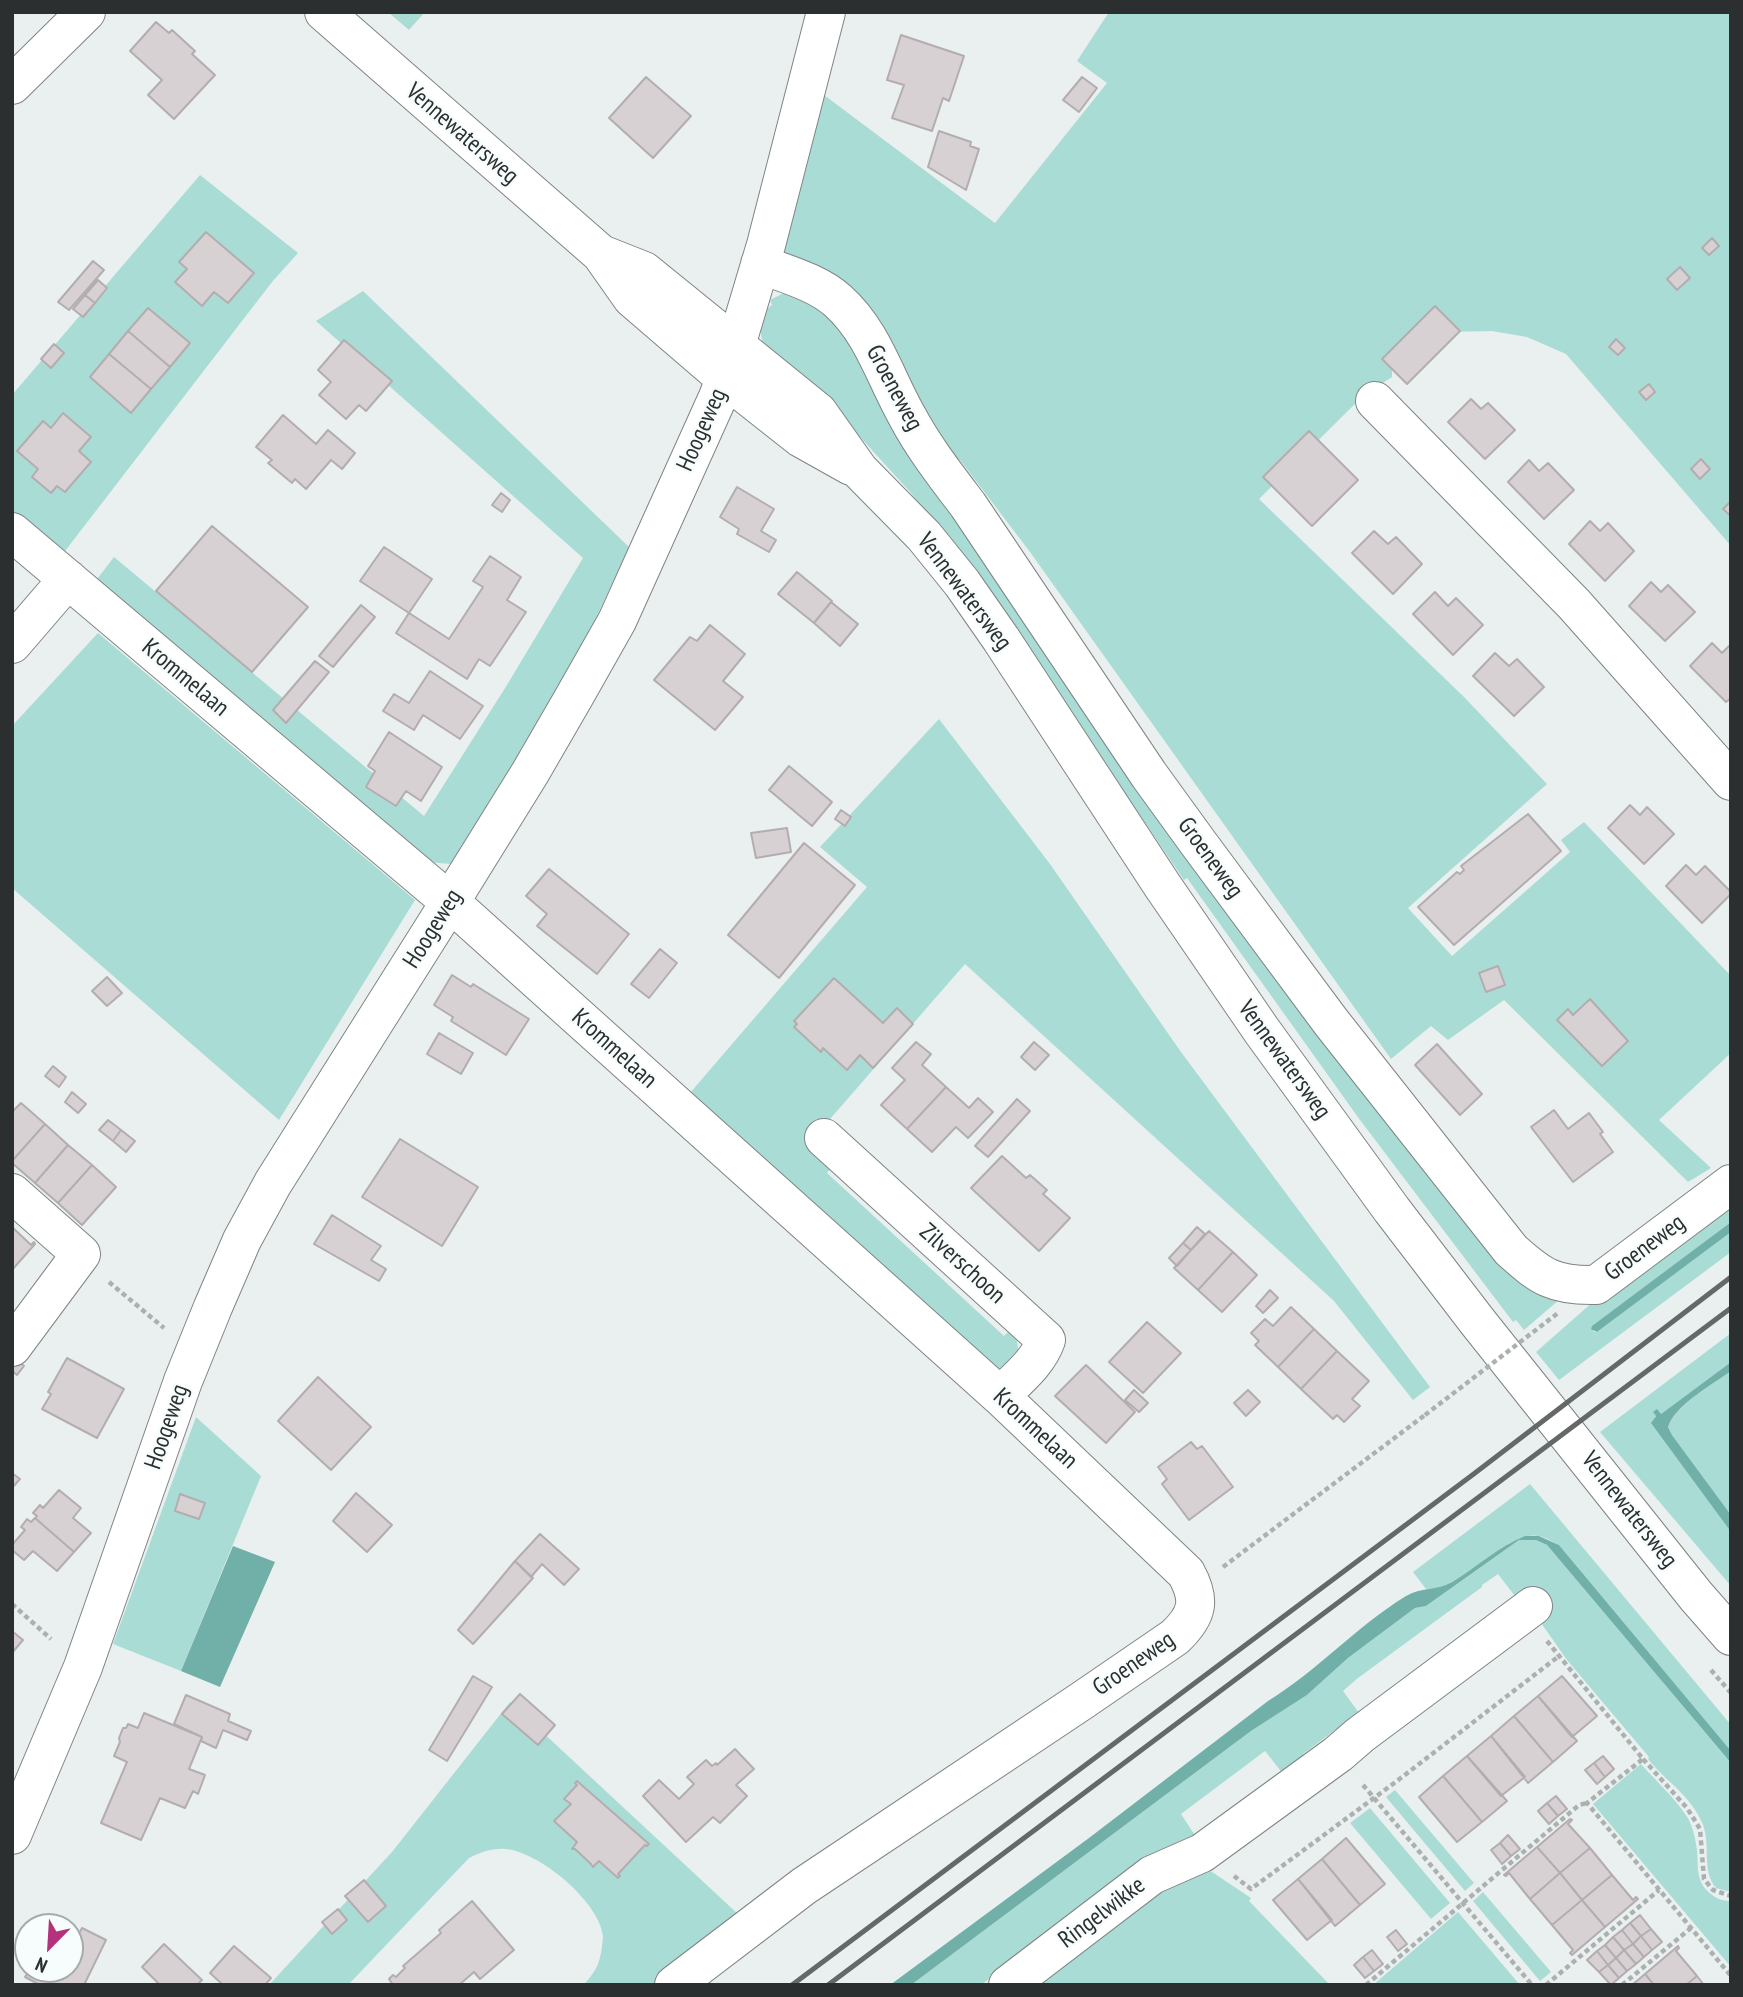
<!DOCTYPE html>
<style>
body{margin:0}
#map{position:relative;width:1743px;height:1997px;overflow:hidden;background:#e9f0ef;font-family:"PT Sans Narrow",sans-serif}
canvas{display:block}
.frame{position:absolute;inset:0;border:14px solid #2c2f2f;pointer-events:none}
.north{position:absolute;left:14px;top:1913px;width:70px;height:70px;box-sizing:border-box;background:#f6fdfc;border:2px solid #a5abaa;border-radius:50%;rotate:204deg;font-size:19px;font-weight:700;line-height:28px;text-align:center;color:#2c2f2f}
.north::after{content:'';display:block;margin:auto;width:24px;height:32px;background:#b4327b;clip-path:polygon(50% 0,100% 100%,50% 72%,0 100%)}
</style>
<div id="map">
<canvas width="1743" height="1997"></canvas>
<div class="frame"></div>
<div class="north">N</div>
</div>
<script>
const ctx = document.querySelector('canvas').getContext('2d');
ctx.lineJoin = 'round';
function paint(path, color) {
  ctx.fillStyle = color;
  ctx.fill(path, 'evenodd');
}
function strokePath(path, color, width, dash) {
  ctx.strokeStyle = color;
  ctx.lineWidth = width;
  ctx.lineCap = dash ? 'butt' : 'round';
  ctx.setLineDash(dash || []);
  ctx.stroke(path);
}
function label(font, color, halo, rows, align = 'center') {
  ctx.font = font + ' "PT Sans Narrow",sans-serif';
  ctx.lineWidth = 5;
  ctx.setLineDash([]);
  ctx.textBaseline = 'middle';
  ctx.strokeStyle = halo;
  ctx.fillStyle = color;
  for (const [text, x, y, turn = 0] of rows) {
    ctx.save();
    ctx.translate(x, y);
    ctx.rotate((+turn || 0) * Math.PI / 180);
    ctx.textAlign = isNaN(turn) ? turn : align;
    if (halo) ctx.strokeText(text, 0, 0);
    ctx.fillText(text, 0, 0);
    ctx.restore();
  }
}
paint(new Path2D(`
 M388,12H425L409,30Z
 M1109,12H1731V546L1566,354L1527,337L1492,331L1446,332L1392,366V377L1364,395L1259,499L1464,697L1547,784L1408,908L1452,956L1570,852L1561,840L1584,822L1731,976V1053L1659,1120L1711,1168L1688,1182L1504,1000L1448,1040L1431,1026L1391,1059L1030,552L960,460L945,458L782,257L820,92L995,223L1107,83L1077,61Z
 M200,175L298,253L272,282L62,555L12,512V395Z
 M363,291L629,547L572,669L451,864L427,862L94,583L114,557L424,816L507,685L583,558L316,321Z
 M786,292L828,306L910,443L1559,1300L1524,1330L1516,1320L1513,1322L1360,1120L1187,878L1184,880L1036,662L911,493L861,438L763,345C760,329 758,315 772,305L770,300Z
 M98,633L415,900L279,1120L12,888V726Z
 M939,719L1050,864L1181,1052L1430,1387L1413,1400L1334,1301L965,964L810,1142L834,1164L827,1173L1004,1336L1012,1328L1015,1332L1019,1353L999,1375L690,1093L867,887L820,847Z
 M1731,1200V1222L1593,1326L1594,1332H1597L1731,1232V1252L1559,1380L1536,1352L1594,1301Z
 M1731,1333V1362L1661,1414L1653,1412L1656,1415L1652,1423L1731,1532V1586L1600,1432Z
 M1731,1371V1515L1672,1435L1668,1427C1675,1405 1712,1385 1731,1371Z
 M196,1417L261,1476L181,1671L113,1644Z
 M1530,1484L1731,1725V1751L1559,1545C1553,1542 1545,1537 1539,1536C1506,1529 1465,1589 1426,1589L1413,1572Z
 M1519,1540H1536L1547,1545L1731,1763V1892L1716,1888C1701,1870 1711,1846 1703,1825C1691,1795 1667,1783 1648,1759L1649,1757L1567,1660L1539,1620L1518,1600L1498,1574L1482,1585V1587L1358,1678L1343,1691L1362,1717L1339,1734L1335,1730L1303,1754L1307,1759L1284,1775L1265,1751L1181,1814L1198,1840L1065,1921L981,1985H911L1251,1731L1307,1695L1348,1658L1415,1608L1426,1606Z
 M510,1702L739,1915L653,1985H584C596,1970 599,1966 602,1947C602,1943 603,1939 603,1936C599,1901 539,1852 506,1849C492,1848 481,1852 469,1858L348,1985H269L392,1852Z
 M1641,1764C1656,1781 1675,1798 1688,1818C1692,1826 1695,1836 1696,1844C1700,1864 1693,1880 1711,1894C1717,1899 1723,1901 1731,1901V1967L1593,1804Z
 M1395,1790L1474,1883L1465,1891L1386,1797Z
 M1370,1808L1450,1903L1431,1919L1350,1823Z
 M1206,1868L1251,1898L1249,1901L1330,1985H1030L1158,1888Z
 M1483,1892L1551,1972L1540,1981L1473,1901Z
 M1458,1912L1520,1985H1373Z`), '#aadcd6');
paint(new Path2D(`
 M1731,1222V1232L1597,1332L1591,1329L1592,1326Z
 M1731,1362V1371C1712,1385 1675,1405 1668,1427L1672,1435L1731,1515V1532L1651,1423L1656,1416L1653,1412L1657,1409L1661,1414Z
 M1525,1536H1539L1559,1545L1731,1751V1763L1547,1545L1536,1540H1519L1426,1606L1415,1608L1348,1658L1307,1695L1251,1731L911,1985H890L1089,1838L1268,1701C1317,1671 1357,1626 1406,1596C1421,1587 1436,1591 1452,1582C1477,1567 1499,1546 1525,1536Z
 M233,1546L275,1562L220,1687L181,1671Z`), '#71b0a8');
const building = new Path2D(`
 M156,22L169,33L172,30L195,51L192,54L215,75L174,119L148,95L162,80L130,51Z
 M901,35L964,56L949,101L943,98L932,131L892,118L904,85L887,80Z
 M646,77L691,116L653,158L609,118Z
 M1082,77L1097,88L1079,112L1063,100Z
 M939,131L971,142L970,146L979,149L966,190L928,167Z
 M206,232L254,273L228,303L214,292L202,306L175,282L187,269L179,262Z
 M1712,238L1719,246L1709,255L1702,248Z
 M93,261L104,270L69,310L58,302Z
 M1680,267L1690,278L1677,290L1667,279Z
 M98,280L107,288L95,303L85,295Z
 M85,295L95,303L83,317L73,309Z
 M1435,306L1460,331L1407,384L1382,359Z
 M148,308L190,343L170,367L128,331Z
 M128,331L170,367L151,389L109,354Z
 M1616,339L1625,348L1618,355L1609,347Z
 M344,340L392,381L366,411L359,405L346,419L319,395L331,382L318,370Z
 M54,344L64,353L51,368L41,359Z
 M109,354L151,389L131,413L90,377Z
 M1649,384L1655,392L1646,400L1639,392Z
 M1471,399L1481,409L1488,403L1515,430L1485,459L1448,422Z
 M63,413L91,437L79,451L91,462L65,492L57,486L51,493L32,477L38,469L17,451L43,421L51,428Z
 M283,415L316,444L328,430L355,453L342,469L331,460L306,489L295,479L292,483L268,463L272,460L256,447Z
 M1309,431L1358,480L1312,526L1263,477Z
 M1701,459L1710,469L1700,479L1691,469Z
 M1529,460L1539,471L1548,463L1574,490L1544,519L1508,482Z
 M737,487L774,509L761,531L776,540L769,552L737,534L739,529L720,517Z
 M501,493L510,500L502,512L492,505Z
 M1731,501V516L1723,509Z
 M1590,521L1600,531L1608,523L1634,551L1605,581L1569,544Z
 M212,526L308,607L252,672L156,591Z
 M1374,531L1388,544L1396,537L1422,564L1393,594L1352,553Z
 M384,547L432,579L409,613L360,581Z
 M490,556L521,577L507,600L526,612L490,666L479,659L467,679L396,633L409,613L449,639L483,587L473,581Z
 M797,572L832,601L814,623L778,594Z
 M1651,582L1661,592L1668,585L1695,612L1665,641L1629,606Z
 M1435,592L1448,606L1456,598L1483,625L1453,655L1413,614Z
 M831,602L858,624L840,646L814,623Z
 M361,605L375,617L333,667L319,656Z
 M710,625L745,654L723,681L743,697L715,730L654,680L690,637L697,641Z
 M1712,643L1722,653L1729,646L1731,648V698L1726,702L1690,666Z
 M1495,653L1509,666L1517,659L1544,687L1514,716L1473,676Z
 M315,661L329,672L286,723L273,710Z
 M430,671L483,706L460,739L423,715L414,730L383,711L394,694L409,703Z
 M389,732L442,767L421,801L406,791L396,806L366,787L375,771L368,766Z
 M789,766L832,802L812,826L769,790Z
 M1630,805L1640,815L1647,807L1674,834L1644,864L1608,828Z
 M841,810L851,817L845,826L835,819Z
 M1528,814L1561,851L1454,945L1418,907L1457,872L1460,874L1464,870L1461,866Z
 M787,828L791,852L756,858L751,833Z
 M804,843L855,885L779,978L728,935Z
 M1686,865L1696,875L1705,866L1731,892V894L1702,923L1666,886Z
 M549,869L629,934L597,974L537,926L547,914L526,896Z
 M660,949L677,963L649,998L631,984Z
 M1498,966L1505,985L1486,992L1479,973Z
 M452,975L471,987L473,984L529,1019L506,1055L451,1021L453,1017L434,1005Z
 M107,977L122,993L107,1006L92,991Z
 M834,978L883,1023L897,1008L913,1024L873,1068L860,1055L847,1070L823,1048L821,1052L794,1027L797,1024L794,1021Z
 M1590,999L1628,1041L1602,1066L1557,1020L1568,1009L1573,1015Z
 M439,1033L473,1053L461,1074L427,1054Z
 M916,1042L931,1054L922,1065L946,1087L907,1129L881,1105L905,1080L892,1068Z
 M1034,1042L1049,1055L1035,1070L1021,1057Z
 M1437,1044L1482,1094L1460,1115L1415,1065Z
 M53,1066L66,1077L59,1087L45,1076Z
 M946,1087L969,1108L978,1098L993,1112L968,1138L956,1127L932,1152L907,1129Z
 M72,1092L86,1104L78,1113L65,1102Z
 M1017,1099L1030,1111L988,1157L975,1146Z
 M21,1103L45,1124L12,1161V1112Z
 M1554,1110L1568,1129L1589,1113L1603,1132L1600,1134L1613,1152L1573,1182L1531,1127Z
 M108,1120L121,1130L113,1141L99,1130Z
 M45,1124L68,1145L35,1183L12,1163V1161Z
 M121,1130L135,1141L126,1152L113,1141Z
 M400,1139L478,1187L442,1246L362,1197Z
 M68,1145L92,1165L58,1203L35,1183Z
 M1002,1156L1026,1178L1030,1175L1047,1190L1043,1194L1070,1218L1039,1251L971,1188Z
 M92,1165L116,1187L82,1225L58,1203Z
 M332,1215L381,1246L371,1260L386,1269L379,1281L314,1244Z
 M12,1227L31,1245L34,1242L35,1244L12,1270Z
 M1197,1227L1205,1234L1191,1250L1183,1243Z
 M1209,1231L1233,1252L1198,1290L1174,1268Z
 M1183,1243L1191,1250L1177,1266L1169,1258Z
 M1233,1252L1257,1275L1222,1312L1198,1290Z
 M1270,1290L1278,1298L1263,1313L1256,1306Z
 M1291,1307L1314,1329L1278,1367L1255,1345L1259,1341L1251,1333L1265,1319L1273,1326Z
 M1147,1322L1181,1353L1143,1393L1109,1362Z
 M1314,1329L1337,1351L1301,1389L1278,1367Z
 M1337,1351L1369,1381L1352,1399L1360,1406L1344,1422L1337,1415L1333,1419L1301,1389Z
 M12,1356L24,1366L17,1375L12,1371Z
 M67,1358L124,1389L97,1438L42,1409L51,1394L48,1392Z
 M1086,1365L1135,1412L1106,1443L1055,1396Z
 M318,1377L371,1427L331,1470L278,1421Z
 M1134,1390L1148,1403L1139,1412L1125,1400Z
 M1248,1390L1260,1402L1246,1416L1234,1403Z
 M1191,1442L1197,1449L1202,1446L1233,1487L1189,1520L1162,1484L1167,1479L1158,1467Z
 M12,1473L20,1479L12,1488Z
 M59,1490L81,1508L73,1518L91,1533L74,1552L35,1518L37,1516L33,1513L40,1505L43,1508Z
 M356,1493L392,1525L367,1552L333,1521Z
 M180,1494L205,1503L199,1519L175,1511Z
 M35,1518L74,1552L57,1571L33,1551L24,1560L12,1550V1545L25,1530L21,1527L27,1519L31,1522Z
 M540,1534L579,1569L564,1585L542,1564L531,1577L515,1561Z
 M515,1561L533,1578L473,1644L458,1630Z
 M12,1631L23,1640L12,1653Z
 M473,1676L492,1687L447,1761L429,1750Z
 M1562,1676L1597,1716L1572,1737L1538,1696Z
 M520,1694L555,1725L538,1745L502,1714Z
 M186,1695L230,1714L228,1721L251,1731L247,1740L223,1730L216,1748L201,1741L202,1737L174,1724Z
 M1538,1696L1577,1741L1553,1762L1514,1716Z
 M144,1713L202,1737L189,1769L205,1775L198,1794L193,1791L185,1808L160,1798L141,1840L101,1823L127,1762L114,1756L120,1742L119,1738L123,1728H126L128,1724L138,1728Z
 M1514,1716L1553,1762L1528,1783L1491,1736Z
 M1491,1736L1525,1777L1501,1796L1467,1756Z
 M735,1749L754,1769L736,1785L747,1796L720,1823L713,1817L686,1842L643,1796L659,1780L679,1799L694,1784L687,1777L706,1760L712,1766L716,1763L717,1765Z
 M1467,1756L1507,1801L1482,1822L1443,1776Z
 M1603,1756L1614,1769L1605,1777L1594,1763Z
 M1594,1763L1605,1777L1597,1784L1585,1770Z
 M1443,1776L1482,1822L1457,1842L1419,1797Z
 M577,1781L649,1844L647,1846L645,1845L618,1874L620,1876L618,1878L599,1861L593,1867L591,1864L575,1849H572L577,1842L554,1821L571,1804L564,1799L577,1785L575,1783Z
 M1556,1796L1567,1809L1558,1816L1547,1803Z
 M1547,1803L1558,1816L1549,1824L1538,1811Z
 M1570,1819L1572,1820L1568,1824L1590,1848L1560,1873L1537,1847Z
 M1508,1835L1520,1849L1511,1856L1500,1843Z
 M1346,1838L1385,1884L1360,1905L1322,1859Z
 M1500,1843L1511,1856L1502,1864L1491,1850Z
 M1537,1847L1560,1873L1530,1899L1509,1873L1506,1876L1504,1875Z
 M1590,1848L1612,1875L1582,1900L1560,1873Z
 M1322,1859L1360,1905L1335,1926L1298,1879Z
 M1560,1873L1582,1900L1552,1925L1530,1899Z
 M1612,1875L1633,1900L1636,1897L1638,1899L1605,1927L1582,1900Z
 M1298,1879L1332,1920L1307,1940L1273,1900Z
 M364,1880L386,1906L368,1922L345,1896Z
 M1582,1900L1605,1927L1572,1955L1570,1953L1573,1950L1552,1925Z
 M472,1901L514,1950L480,1979L474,1972L459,1985H393L389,1979L393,1975L396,1977L405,1968L403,1966L441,1933L439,1930Z
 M338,1909L347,1920L332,1934L322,1922Z
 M1640,1915L1651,1929L1641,1936L1630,1923Z
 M38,1920L52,1927H32Z
 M1630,1923L1641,1936L1633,1944L1622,1930Z
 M82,1928L106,1940L84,1985H40L25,1977L30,1969H70V1936L76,1939Z
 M1651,1929L1662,1942L1652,1950L1641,1936Z
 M1396,1930L1407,1944L1398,1951L1387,1937Z
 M1622,1930L1633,1944L1624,1950L1613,1937Z
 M1641,1936L1652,1950L1644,1957L1633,1944Z
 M1613,1937L1624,1950L1616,1958L1605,1945Z
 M164,1944L202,1980L197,1985H160L142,1967Z
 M1633,1944L1644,1957L1636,1964L1624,1950Z
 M1605,1945L1616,1958L1608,1965L1597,1951Z
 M234,1946L271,1978L265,1985H223L210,1973Z
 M1678,1946L1679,1948L1676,1951L1697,1976L1686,1985H1654L1645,1974Z
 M1372,1950L1383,1964L1374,1971L1363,1957Z
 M1624,1950L1636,1964L1627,1971L1616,1958Z
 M1597,1951L1608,1965L1599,1972L1587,1960Z
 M1363,1957L1374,1971L1365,1978L1354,1965Z
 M1616,1958L1627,1971L1619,1978L1608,1965Z
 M1608,1965L1619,1978L1611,1985L1599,1972Z
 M1645,1974L1654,1985H1632Z
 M1697,1976L1704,1985H1686Z`);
paint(building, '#d8d1d4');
strokePath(building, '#b3adb0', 2);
const minor = new Path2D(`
 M324,12L601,254L632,298L725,378L801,438L851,466
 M12,85L86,12
 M601,254L644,271L818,412L859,470L924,536L962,583L1001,639L1162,885L1262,1031L1392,1210L1477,1321L1696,1596L1731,1636
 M760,264C785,274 817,282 838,301C872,331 885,377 907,416C924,448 946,476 968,505L1149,775L1199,844L1331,1022L1511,1250C1541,1277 1554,1286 1596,1285L1731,1184
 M1375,401L1574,604L1731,781
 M12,532L450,902L1000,1396L1186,1573C1201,1600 1198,1615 1175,1637L1080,1702L804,1886L674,1985
 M12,644L68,579
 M824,1138L1046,1340C1038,1363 1017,1379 1000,1396
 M12,1193L81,1254L12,1347
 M12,1835L83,1667L183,1381L213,1307L242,1240L273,1183L450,902L530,773L574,697L617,621L718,397L731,362L766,245L826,12
 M1008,1985L1152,1875L1202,1853L1338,1754L1360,1735L1533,1606`);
strokePath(minor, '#7f8584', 40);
strokePath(new Path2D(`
 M109,1282L164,1328
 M1223,1567L1425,1415
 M12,1604L51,1639
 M1547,1641L1643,1759L1587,1803L1731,1976
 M1711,1670L1731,1693
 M1643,1759L1687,1808L1700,1829L1704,1879L1713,1890L1731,1896
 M1363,1785L1532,1985
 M1234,1876L1251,1889L1397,1781L1559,1656
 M1366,1985L1579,1805L1587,1803
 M1546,1985L1659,1890
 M1622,1985L1691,1928`), '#abb1b0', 4.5, [5, 3.5]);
strokePath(minor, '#fff', 38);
strokePath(new Path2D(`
 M792,1985L1475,1473L1731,1277
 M828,1985L1731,1308`), '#646868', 5);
strokePath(new Path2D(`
 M1425,1415L1558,1313`), '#abb1b0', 4.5, [5, 3.5]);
label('24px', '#2c2f2f', '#f6fdfc', [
 ["Vennewatersweg",462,134,41],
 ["Groeneweg",894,388,62],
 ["Hoogeweg",702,430,-66],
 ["Vennewatersweg",964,592,53],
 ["Krommelaan",185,678,40],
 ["Groeneweg",1210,858,54],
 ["Hoogeweg",433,929,-58],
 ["Krommelaan",614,1049,42],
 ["Vennewatersweg",1284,1060,54],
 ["Groeneweg",1645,1248,-37],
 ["Zilverschoon",962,1264,42],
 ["Hoogeweg",167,1427,-71],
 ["Krommelaan",1035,1429,43],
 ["Vennewatersweg",1629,1510,52],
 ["Groeneweg",1134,1664,-35],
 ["Ringelwikke",1102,1913,-37]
]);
</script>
